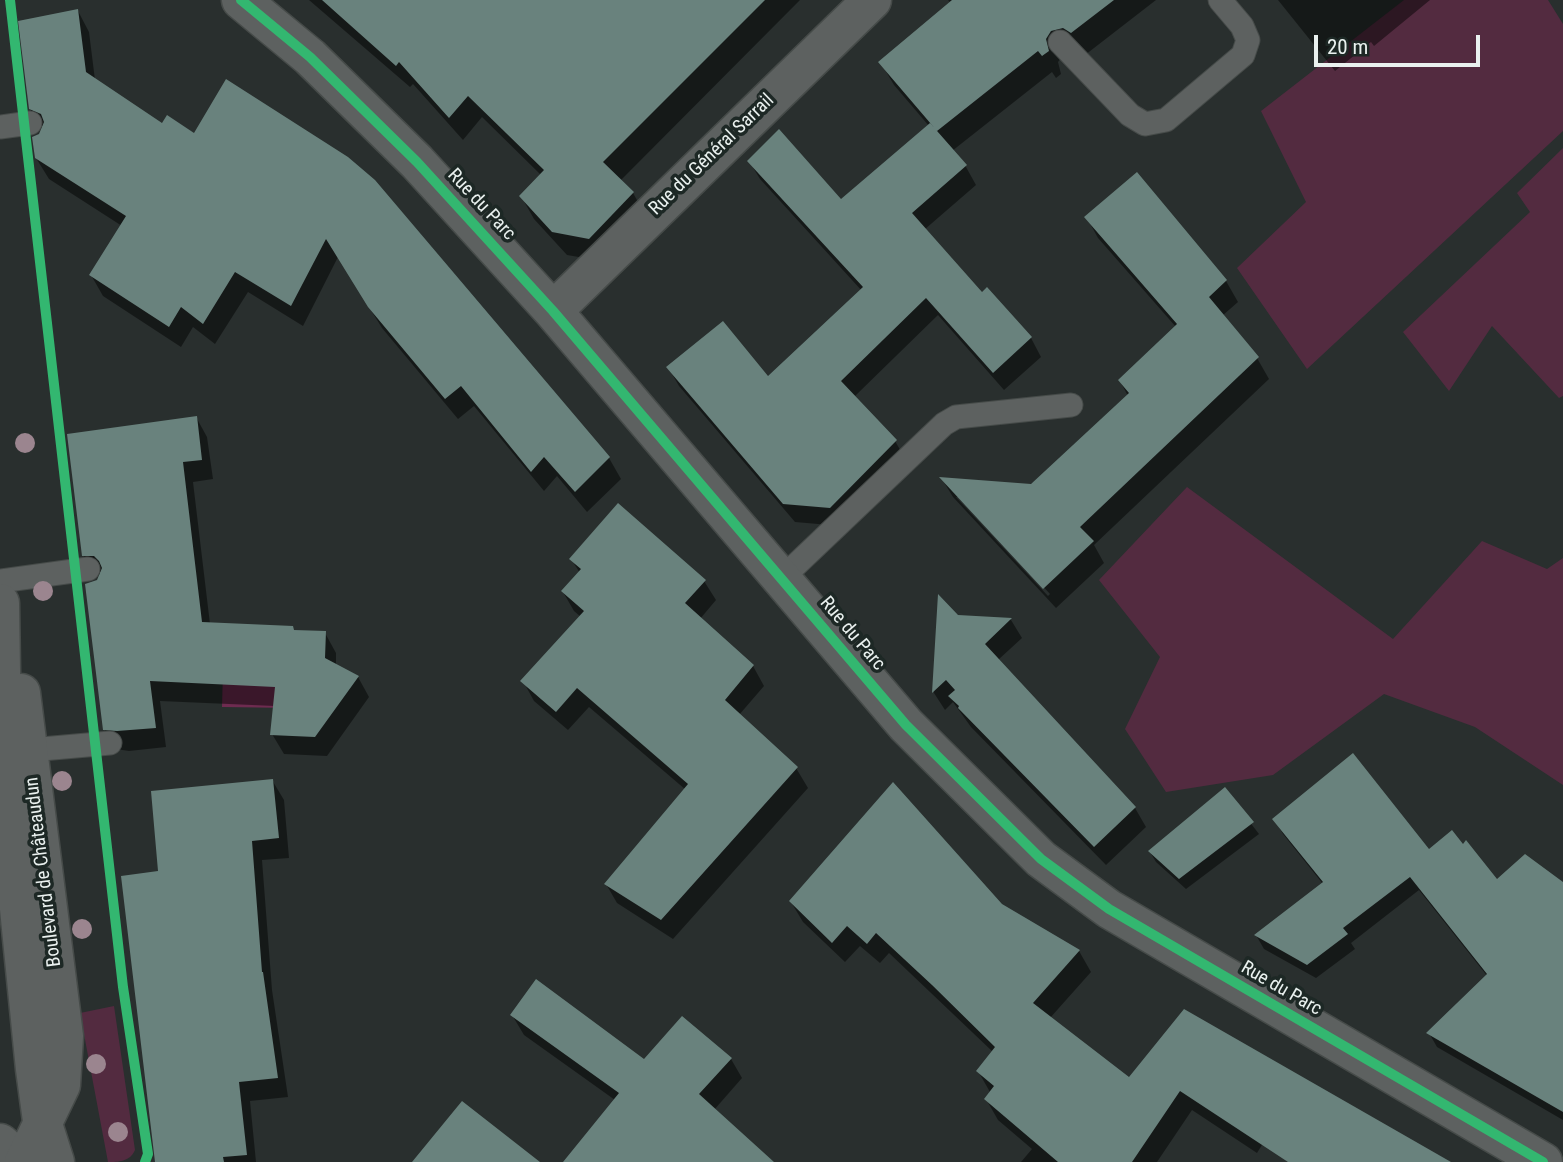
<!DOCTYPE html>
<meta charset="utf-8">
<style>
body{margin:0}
#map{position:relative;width:1563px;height:1162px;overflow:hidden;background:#292f2e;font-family:"Roboto Condensed",sans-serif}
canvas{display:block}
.scale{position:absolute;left:1314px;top:35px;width:166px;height:32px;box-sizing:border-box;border:4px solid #eaf1ef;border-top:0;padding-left:9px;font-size:21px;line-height:24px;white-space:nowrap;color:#eaf1ef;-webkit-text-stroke:5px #1d2825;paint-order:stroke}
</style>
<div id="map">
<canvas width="1563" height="1162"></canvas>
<div class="scale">20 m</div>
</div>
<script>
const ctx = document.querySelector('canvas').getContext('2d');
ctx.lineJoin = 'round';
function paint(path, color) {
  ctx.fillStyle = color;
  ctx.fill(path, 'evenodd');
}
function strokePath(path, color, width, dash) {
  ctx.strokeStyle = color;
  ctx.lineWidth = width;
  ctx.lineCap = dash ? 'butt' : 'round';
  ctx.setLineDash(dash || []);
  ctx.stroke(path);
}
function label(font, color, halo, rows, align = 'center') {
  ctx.font = font + ' "Roboto Condensed",sans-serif';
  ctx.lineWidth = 7;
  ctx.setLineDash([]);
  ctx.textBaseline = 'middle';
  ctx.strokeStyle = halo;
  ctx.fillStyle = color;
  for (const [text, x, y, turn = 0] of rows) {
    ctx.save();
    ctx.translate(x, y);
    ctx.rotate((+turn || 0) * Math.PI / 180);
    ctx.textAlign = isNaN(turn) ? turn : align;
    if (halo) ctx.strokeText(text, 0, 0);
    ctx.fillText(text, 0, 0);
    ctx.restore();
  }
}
paint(new Path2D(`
 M1404,0H1548L1563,24V131L1307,369L1237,268L1306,202L1261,111Z
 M1563,148V396L1559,398L1492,326L1449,391L1403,332L1530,212L1517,193Z
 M1187,487L1393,639L1482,541L1547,569L1563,558V785L1475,727L1384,694L1273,775L1166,792L1125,729L1160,657L1099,580Z
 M114,1006L135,1150C130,1162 118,1162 108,1162L80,1013Z`), '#532b40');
paint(new Path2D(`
 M223,670L297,671L293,708L222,707Z`), '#6e2b50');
paint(new Path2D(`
 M309,0H800L620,181L633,193L646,216L602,261L567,255L534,219L521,196L541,175L482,117L463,140L413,84L410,87Z
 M948,0H1156L1085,55L1064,54L1058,62L1061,74L1056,78L1052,72L952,151L966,167L976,185L924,230L982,295L1031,338L1041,357L1004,390L938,315L854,397L895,441L906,460L841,526L795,522L679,386L668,367L768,379L862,291L760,179L749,161L841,201L929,126L894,85L881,63L951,3Z
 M1278,0H1430L1374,46L1371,42L1335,71Z
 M78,11L89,32L95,80L162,125L195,135L609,458L621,479L587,512L557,476L544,491L474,406L458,419L382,328L338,257L303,326L248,292L215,344L193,327L181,347L103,296L91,275L122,226L49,179L36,158L43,130L30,109Z
 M1137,175L1226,281L1238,302L1222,316L1257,358L1269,379L1094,545L1104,563L1056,608L953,497L942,479L1032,486L1128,396L1120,381L1176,327L1098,238L1087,218ZM956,497H961L1050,594L1048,596Z
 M196,417L207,437L213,479L193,482L210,624L325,633L336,653V665L358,677L369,697L327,756L284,754L272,734L275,706L160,701L166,747L129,751L116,749L104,729L98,581L101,575H95L83,555Z
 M571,559L704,581L716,600L700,619L753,666L764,686L739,715L796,768L808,788L673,939L617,903L606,884L686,790L589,707L568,730L534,701L523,681L581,617L574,611L563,592L580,573Z
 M940,598L957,616L1011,620L1022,638L998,660L1135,808L1146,827L1106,865L971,727L953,702L945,710L934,693Z
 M272,780L284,800L289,858L262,860L272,990L288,1097L250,1101L256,1162H156L160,873Z
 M1225,790L1259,834L1186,889L1156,862L1150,852Z
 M1274,819L1429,852L1497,881L1563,884V1120L1437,1047L1429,1033L1488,977L1419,890L1351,943L1355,949L1316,978L1264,949L1256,935L1323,884L1283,834Z
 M791,902L1001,906L1079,951L1091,972L1050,1018L1129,1080L1184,1011L1429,1162H1297L1265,1140L1257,1153L1192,1110L1157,1162H1021L1032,1149L998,1120L986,1099L990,1092L978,1071L993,1052L889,953L880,963L860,946L845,962L803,922Z
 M512,1015L645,1062L731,1059L742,1078L714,1110L759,1162H565L615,1100L524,1035Z`), '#0007');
paint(new Path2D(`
 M322,0H765L603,162L634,192L589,239L552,232L519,196L544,170L468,96L449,118L399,62L396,66Z
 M952,0H1114L1071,33L1063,28L1051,31L1046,39L1049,51L1042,56L1038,51L937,131L878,62Z
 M78,9L86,72L162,123L167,115L194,133L226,79L348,157L375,180L610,457L575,492L544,457L531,472L461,386L445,399L368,307L326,239L291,306L235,272L203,324L181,307L169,327L89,275L126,216L35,158L32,137L39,134L44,122L41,114L29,109L18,21Z
 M930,123L967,165L912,213L982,292L987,287L1032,337L993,373L926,298L841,381L897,440L830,508L783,504L666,367L723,321L768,376L863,287L747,161L779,129L841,199Z
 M1137,172L1227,280L1209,297L1259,357L1080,527L1094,541L1043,589L939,477L1031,484L1129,393L1118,380L1177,324L1084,217Z
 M197,416L202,460L183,462L202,622L293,626L294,630L326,631L325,658L359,676L315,737L270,735L275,687L150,681L156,728L117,731L103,730L85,584L97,580L102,568L99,561L94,556H82L67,434Z
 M618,503L706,580L685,603L754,665L725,700L798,767L661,920L604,884L688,784L577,688L556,712L520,681L584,611L561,591L581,569L569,559Z
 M938,594L958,615L1012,618L985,644L1136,807L1094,847L958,708L959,706L948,696L955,690L946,680L932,693Z
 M1353,753L1429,849L1452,830L1463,844L1466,840L1497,879L1525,854L1563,882V1112L1426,1033L1487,974L1410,877L1343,928L1348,934L1307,965L1254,935L1323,882L1272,819Z
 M273,779L279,838L252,841L262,972H263L278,1078L239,1082L247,1155L223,1157L224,1162H155L121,876L158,871L151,791Z
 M893,782L1002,904L1080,950L1033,1003L1129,1077L1184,1009L1451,1162H1288L1180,1091L1132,1162H1058L984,1099L994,1086L976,1071L995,1047L932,985L876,933L867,944L847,926L832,943L789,901Z
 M1225,787L1254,822L1179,879L1148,851Z
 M536,979L644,1059L682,1016L732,1058L699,1094L774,1162H563L619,1093L510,1015Z
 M462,1101L540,1162H412Z`), '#69827d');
const lane = new Path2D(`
 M1060,42L1130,115L1145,124L1166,120L1243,55L1248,40L1242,26L1220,0
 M0,127L30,123
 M781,579L944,424L956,417L1071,405
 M0,581L88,569
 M30,750L110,743`);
const street = new Path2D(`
 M241,0L310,57L417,162L553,311L906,725L1041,859L1109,909L1543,1162
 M553,311L872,0
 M0,1143L22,1162`);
const secondary = new Path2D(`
 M0,603L2,738L35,1069L42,1121L55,1162
 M21,693L64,1036L61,1085L24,1162`);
strokePath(lane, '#464b49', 25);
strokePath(street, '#464b49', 41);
strokePath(secondary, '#464b49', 41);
strokePath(lane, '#5d6160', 23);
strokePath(street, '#5d6160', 38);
strokePath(secondary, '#5d6160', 38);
strokePath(new Path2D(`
 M10,0L123,987L148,1154L145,1162
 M241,0L310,57L417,162L553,311L906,725L1041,859L1109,909L1543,1162`), '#33b770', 10);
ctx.fillStyle = '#9b858f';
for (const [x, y] of [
 [25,443],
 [43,591],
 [62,781],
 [82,929],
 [96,1064],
 [118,1132]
]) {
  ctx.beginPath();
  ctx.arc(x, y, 10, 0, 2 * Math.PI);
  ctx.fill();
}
label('19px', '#eaf1ef', '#1d2825', [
 ["Rue du Général Sarrail",712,155,-44],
 ["Rue du Parc",481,205,47],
 ["Rue du Parc",852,634,50],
 ["Boulevard de Châteaudun",44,872,-97],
 ["Rue du Parc",1281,989,30]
]);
</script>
